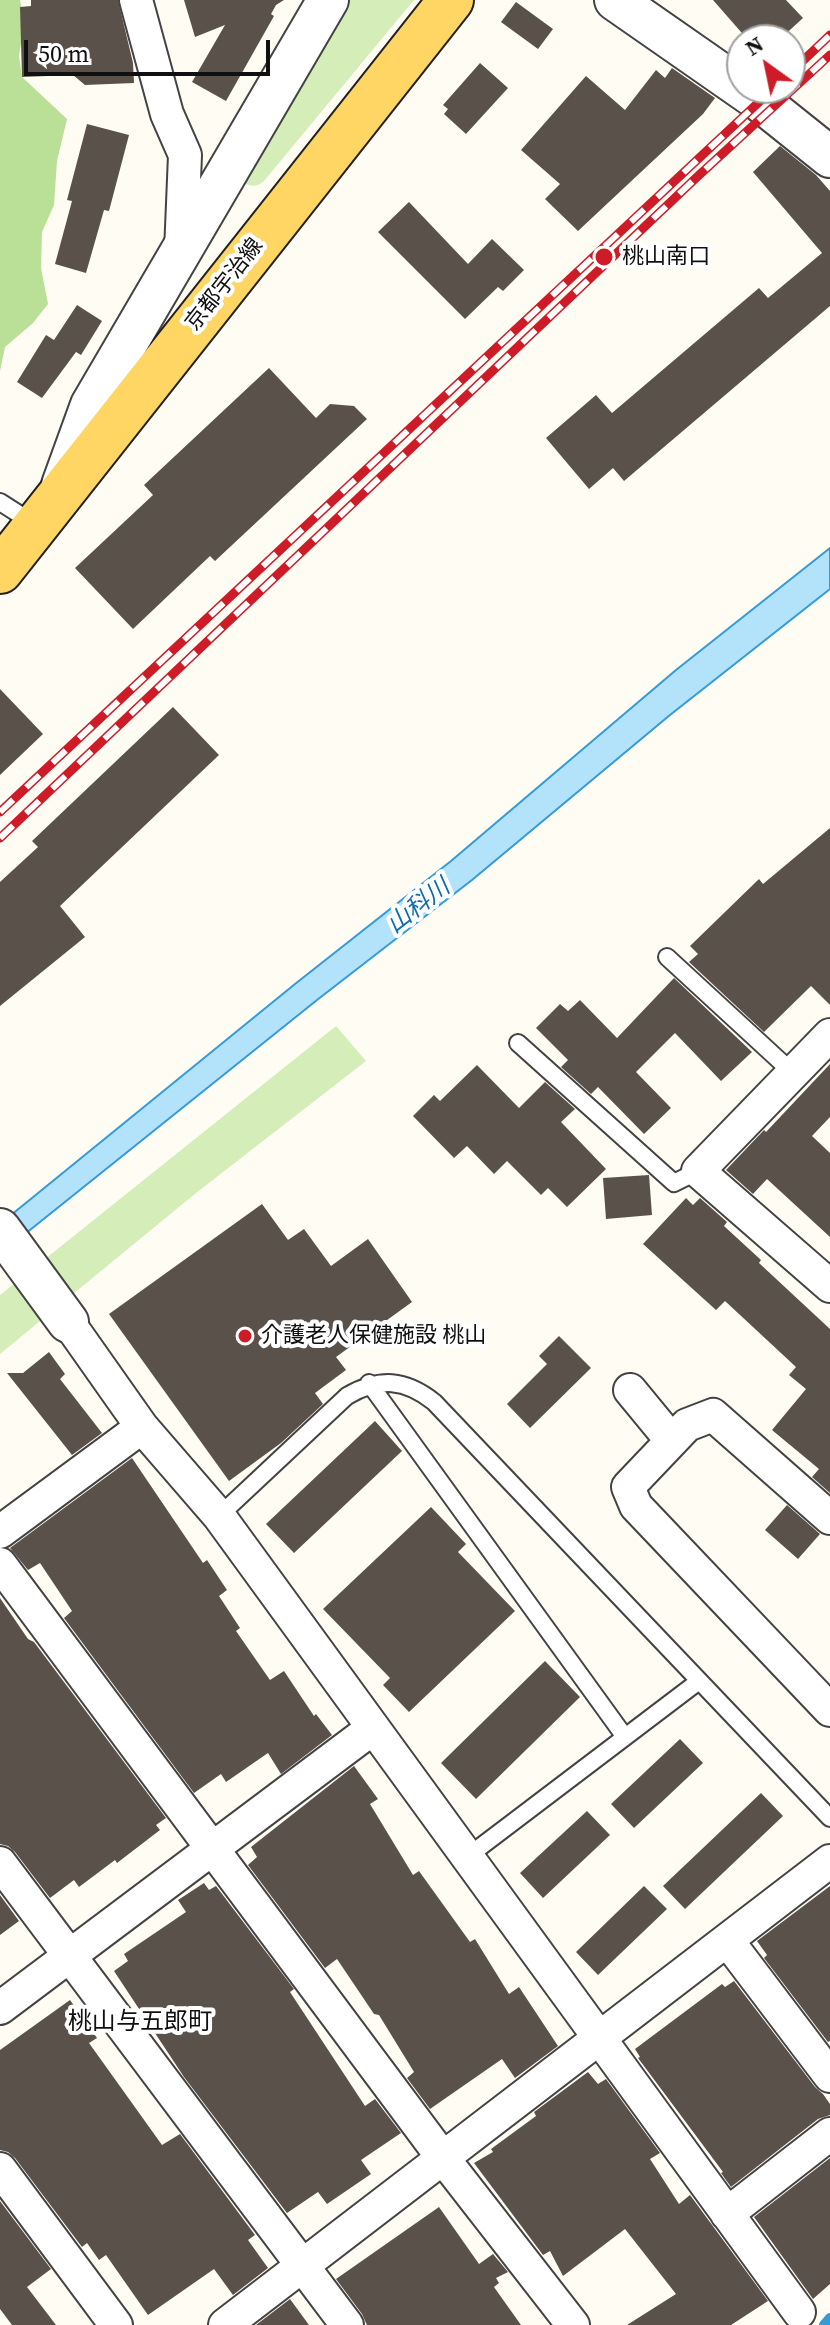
<!DOCTYPE html>
<meta charset="utf-8">
<style>
body{margin:0}
#map{position:relative;width:830px;height:2325px;overflow:hidden;background:#fffcf3;font-family:"Source Serif 4",serif}
canvas{display:block}
.north{position:absolute;left:726px;top:24px;width:80px;height:80px;box-sizing:border-box;background:#fff;border:2px solid #9f9f9f;border-radius:50%;rotate:327deg;font-size:22px;font-weight:700;line-height:32px;text-align:center;color:#101010}
.north::after{content:'';display:block;margin:auto;width:28px;height:36px;background:#cd1c27;clip-path:polygon(50% 0,100% 100%,50% 72%,0 100%)}
.scale{position:absolute;left:24px;top:40px;width:246px;height:36px;box-sizing:border-box;border:4px solid #101010;border-top:0;padding-left:10px;font-size:24px;line-height:28px;white-space:nowrap;color:#101010;-webkit-text-stroke:6px #fff;paint-order:stroke}
</style>
<div id="map">
<canvas width="830" height="2325"></canvas>
<div class="north">N</div>
<div class="scale">50 m</div>
</div>
<script>
const ctx = document.querySelector('canvas').getContext('2d');
ctx.lineJoin = 'round';
function paint(path, color) {
  ctx.fillStyle = color;
  ctx.fill(path, 'evenodd');
}
function strokePath(path, color, width, dash) {
  ctx.strokeStyle = color;
  ctx.lineWidth = width;
  ctx.lineCap = dash ? 'butt' : 'round';
  ctx.setLineDash(dash || []);
  ctx.stroke(path);
}
function label(font, color, halo, rows, align = 'center') {
  ctx.font = font + ' "Source Serif 4","Noto Sans JP",serif';
  ctx.lineWidth = 8;
  ctx.setLineDash([]);
  ctx.textBaseline = 'middle';
  ctx.strokeStyle = halo;
  ctx.fillStyle = color;
  for (const [text, x, y, turn = 0] of rows) {
    ctx.save();
    ctx.translate(x, y);
    ctx.rotate((+turn || 0) * Math.PI / 180);
    ctx.textAlign = isNaN(turn) ? turn : align;
    if (halo) ctx.strokeText(text, 0, 0);
    ctx.fillText(text, 0, 0);
    ctx.restore();
  }
}
paint(new Path2D(`
 M343,0H414L264,181C256,187 252,187 244,183Z
 M336,1026L366,1061L196,1193L0,1354V1295Z`), '#d5eeb9');
paint(new Path2D(`
 M0,0H20L24,23L19,56L22,77L67,119L57,161L54,205L42,232L41,268L48,304L33,323L5,347L0,371Z`), '#b9e096');
const water = new Path2D(`
 M830,548V589L670,715L472,880L317,1000L0,1254V1224L295,984L451,861L676,670Z`);
paint(water, '#b3e2fb');
strokePath(water, '#349ad8', 2);
strokePath(new Path2D(`
 M824,2325L830,2318`), '#349ad8', 10);
paint(new Path2D(`
 M31,0H118L133,63L134,83L85,85L73,75L22,77L20,7L31,6Z
 M184,0H284L276,5L271,14L274,16L226,101L192,82L225,25L195,37Z
 M713,0H786L803,18L779,40H748Z
 M516,2L553,29L538,49L501,22Z
 M480,63L508,88L466,134L444,114L448,109L443,105Z
 M672,68L715,98L703,114L578,231L545,199L560,184L521,150L586,76L625,110L656,70L665,78Z
 M87,124L129,135L109,211L104,210L86,273L55,264L72,201L67,200Z
 M780,146L816,175L830,191V306L624,481L613,468L589,489L546,438L596,395L612,413L759,288L768,298L822,253L753,172Z
 M409,202L468,264L492,239L524,270L503,291L498,287L465,319L378,232Z
 M77,305L102,321L81,355L76,352L42,398L17,382L46,335L54,340Z
 M269,368L316,418L330,404L354,406L367,419L215,561L210,556L133,629L75,568L153,495L144,485Z
 M0,689L43,734L0,775Z
 M173,707L219,755L60,906L85,937L0,1006V882L38,847L32,841Z
 M830,828V1005L811,986L764,1032L689,962L698,954L690,946L759,879L763,884Z
 M674,978L752,1052L721,1081L675,1033L636,1072L671,1108L644,1134L598,1087L591,1094L561,1067L568,1060L536,1028L560,1004L568,1011L580,1000L617,1038Z
 M830,1064V1117L812,1136L830,1153V1237L767,1179L753,1194L726,1170L764,1130L766,1132Z
 M477,1065L519,1108L545,1082L575,1109L561,1122L606,1169L567,1207L548,1188L541,1195L507,1161L494,1174L467,1146L454,1158L413,1116L434,1095L440,1101Z
 M649,1175L652,1215L606,1219L603,1178Z
 M686,1198L693,1205L700,1198L727,1222L724,1226L761,1260L759,1263L830,1329V1493L812,1477L819,1469L772,1430L806,1389L789,1375L796,1367L725,1301L716,1310L643,1244Z
 M262,1204L288,1240L304,1229L331,1266L368,1239L412,1302L336,1357L346,1370L315,1393L323,1404L281,1443L229,1481L109,1314Z
 M559,1336L591,1368L530,1428L507,1404L547,1364L539,1356Z
 M49,1352L65,1374L60,1379L102,1433L72,1455L7,1373H23Z
 M375,1421L402,1451L294,1553L266,1524Z
 M132,1458L203,1563L207,1560L227,1590L219,1596L240,1628L236,1631L270,1680L284,1671L314,1716L316,1714L332,1735L281,1774L268,1753L226,1782L221,1774L194,1793L64,1618L72,1611L40,1563L28,1570L10,1548Z
 M787,1505L820,1534L798,1559L765,1530Z
 M431,1507L466,1544L458,1552L515,1611L409,1712L383,1685L390,1678L323,1609Z
 M0,1598L28,1639L34,1642L166,1818L156,1825L160,1830L117,1863L115,1860L79,1887L74,1880L50,1898L15,1852L8,1846L0,1844Z
 M545,1661L580,1697L476,1799L441,1763Z
 M680,1739L703,1763L634,1828L611,1804Z
 M354,1766L378,1799L370,1804L413,1875L419,1871L470,1942L475,1939L509,1994L519,1987L558,2046L515,2078L502,2059L430,2109L407,2078L414,2072L379,2015L374,2014L337,1959L325,1968L248,1865L257,1857L251,1847Z
 M761,1793L783,1816L685,1909L663,1886Z
 M587,1811L610,1835L543,1898L520,1873Z
 M204,1883L209,1890L216,1886L294,1989L290,1992L365,2106L375,2099L401,2133L361,2160L371,2174L327,2204L318,2192L287,2213L184,2077L114,1971L128,1961L124,1954L186,1912L178,1900Z
 M644,1886L667,1909L598,1975L576,1952Z
 M830,1886V2041L828,2042L764,1958L767,1955L757,1941Z
 M0,1895L19,1921L0,1935Z
 M734,1981L815,2087L823,2094L830,2104V2115L818,2119L731,2187L721,2173L723,2172L638,2058L640,2057L635,2049L722,1984L725,1987Z
 M70,2000L97,2038L89,2043L162,2145L180,2134L255,2235L248,2240L268,2268L233,2295L214,2269L148,2315L106,2255L99,2260L87,2243L82,2247L15,2158L8,2152L0,2150V2050Z
 M588,2072L598,2084L606,2079L660,2153L650,2159L679,2204L690,2195L768,2301L731,2325H627L676,2294L625,2229L563,2276L550,2251L543,2255L474,2163L493,2152L491,2149L536,2116L534,2112Z
 M830,2158V2284L813,2299L754,2217Z
 M0,2201L51,2269L27,2287L56,2325H12L0,2309Z
 M439,2207L479,2264L493,2254L508,2272L496,2278L499,2283L494,2287L521,2325H367L366,2323L362,2314L336,2279Z
 M290,2299L309,2325H256Z`), '#5a514b');
const service = new Path2D(`
 M0,502L36,525
 M667,957L793,1073
 M518,1043L674,1183L698,1171
 M369,1383L625,1737
 M219,1516L347,1396C380,1377 405,1379 434,1402L830,1818
 M467,1857L699,1681`);
const minor = new Path2D(`
 M136,0L167,114L185,155L181,252
 M830,1035L698,1171L830,1286
 M68,1322L142,1427L219,1516L799,2312
 M630,1390L672,1441
 M830,1518L713,1415L687,1425L628,1487L636,1506L830,1710
 M0,1532L142,1427
 M0,1564L443,2158L573,2325
 M0,1863L347,2325
 M727,1940L830,2076
 M0,2008L373,1728
 M0,2169L116,2325
 M727,2214L830,2134
 M225,2325L830,1861`);
const tertiary = new Path2D(`
 M615,0L760,101L830,157
 M62,485L91,405L328,0
 M0,1229L68,1322`);
const primary = new Path2D(`
 M0,571L451,0`);
strokePath(service, '#434343', 20);
strokePath(minor, '#434343', 36);
strokePath(tertiary, '#434343', 44);
strokePath(primary, '#212121', 48);
strokePath(service, '#fff', 16);
strokePath(minor, '#fff', 32);
strokePath(tertiary, '#fff', 40);
strokePath(primary, '#ffd663', 44);
const rail = new Path2D(`
 M790,73L830,35
 M0,812L774,88
 M0,838L697,177L830,55`);
strokePath(rail, '#cd1c27', 9);
strokePath(rail, '#fff', 6, [18]);
for (const [x, y, r, color] of [
 [604,257,10,"#cd1c27"],
 [245,1336,8,"#cd1c27"]
]) {
  const dot = new Path2D();
  dot.arc(x, y, r, 0, 2 * Math.PI);
  ctx.fillStyle = color;
  ctx.fill(dot);
  strokePath(dot, '#fff', 3);
}
label('22px', '#101010', '#fff', [
 ["桃山南口",622,257],
 ["介護老人保健施設 桃山",261,1336]
], 'left');
label('22px', '#101010', '#fff', [
 ["京都宇治線",225,285,-52]
]);
label('italic 24px', '#0e6bae', '#fff', [
 ["山科川",419,907,-38]
]);
label('24px', '#101010', '#fff', [
 ["桃山与五郎町",140,2023]
]);
</script>
